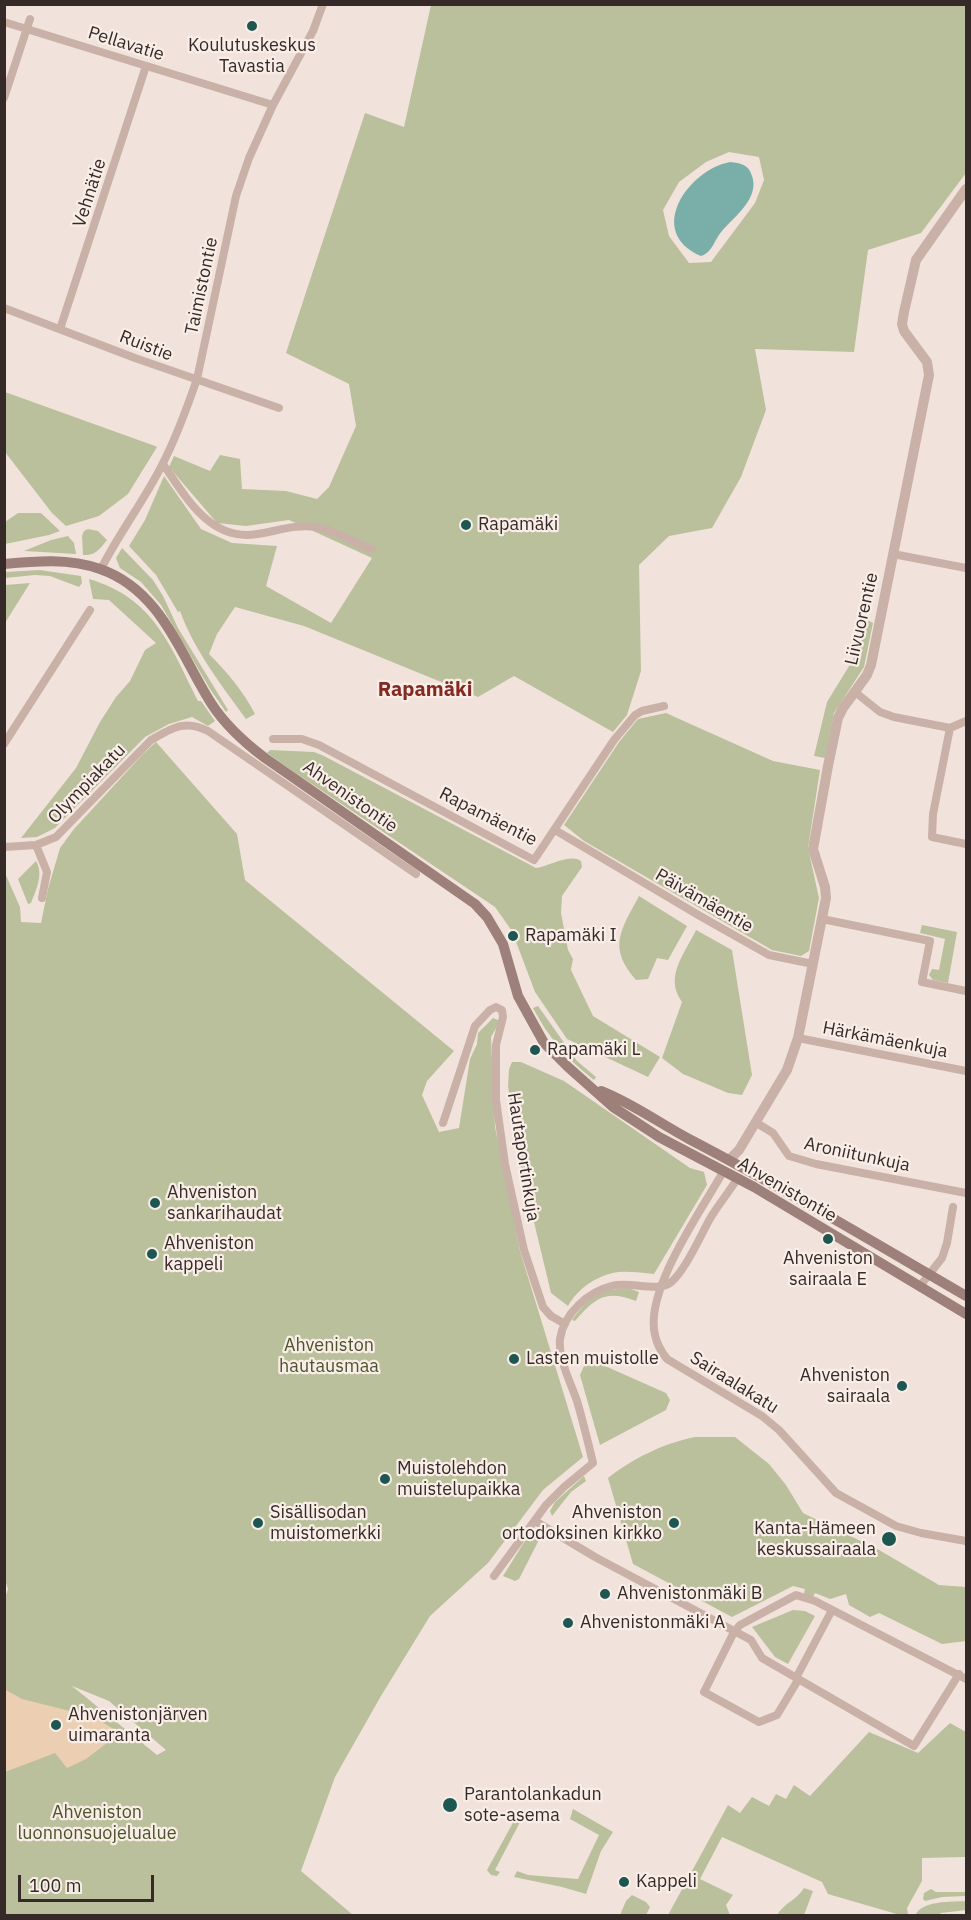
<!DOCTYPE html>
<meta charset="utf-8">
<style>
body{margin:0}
#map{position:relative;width:971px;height:1920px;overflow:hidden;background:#f1e3db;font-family:"IBM Plex Sans",sans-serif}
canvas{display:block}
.frame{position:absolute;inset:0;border:6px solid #362a28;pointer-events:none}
.scale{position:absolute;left:18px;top:1875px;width:136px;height:27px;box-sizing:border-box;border:3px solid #362a28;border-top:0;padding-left:8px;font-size:18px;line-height:21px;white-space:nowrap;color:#362a28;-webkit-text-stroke:4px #f9eee7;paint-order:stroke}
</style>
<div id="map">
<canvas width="971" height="1920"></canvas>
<div class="frame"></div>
<div class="scale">100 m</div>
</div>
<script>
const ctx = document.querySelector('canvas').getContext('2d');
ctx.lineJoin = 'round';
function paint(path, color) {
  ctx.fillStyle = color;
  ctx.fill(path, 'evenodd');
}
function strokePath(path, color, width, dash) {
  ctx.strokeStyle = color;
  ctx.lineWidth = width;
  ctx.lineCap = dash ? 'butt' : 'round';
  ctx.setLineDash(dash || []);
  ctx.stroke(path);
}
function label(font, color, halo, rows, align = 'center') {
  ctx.font = font + ' "IBM Plex Sans",sans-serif';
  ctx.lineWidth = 4.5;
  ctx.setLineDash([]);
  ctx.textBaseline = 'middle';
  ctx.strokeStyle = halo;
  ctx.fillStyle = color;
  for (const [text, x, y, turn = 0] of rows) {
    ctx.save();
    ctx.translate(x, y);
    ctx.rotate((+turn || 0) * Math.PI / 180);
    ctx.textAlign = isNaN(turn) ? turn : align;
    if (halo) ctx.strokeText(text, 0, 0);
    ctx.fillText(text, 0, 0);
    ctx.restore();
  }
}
paint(new Path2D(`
 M431,5H966V173L921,233L868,250L854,352L755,349L766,410L741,477L712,528L669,536L639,565L641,671L627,715L613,732L514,676L478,697L304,626L235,607L217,634L209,654C228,673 243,691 255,714L246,719C222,686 194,650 180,611L178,612L156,575L129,546L145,520L164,476L201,529L232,543L277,546L266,586L331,623L372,558L289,520L246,526L217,523L169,467L174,456L210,471L220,455L240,459L242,489L286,491L317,499L329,487L356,426L349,384L286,353L365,113L404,127ZM729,152L759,157L764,180L755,203L711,262L689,263L669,236L663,210L679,182L706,162Z
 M5,392L155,446L157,447L128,494L99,516L66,526L52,513L5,452Z
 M18,513H41L60,531L49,535L5,544V522Z
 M88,529L98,531L107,540C100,549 95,556 83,555L82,536L84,531Z
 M68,536L74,543L76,554L24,551L51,540Z
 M122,548L153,580L163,596L178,628L228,710L226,712L210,689L161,605L141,582L120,568L116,558Z
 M40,570L81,576L82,583L79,587L50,576L35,575L5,578V572Z
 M89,579C154,598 170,645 198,701H201L215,721L208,726L192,717L169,724L145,737L55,828L37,837L21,838L76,768L100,722L116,697L130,681L145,650L156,643L109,600L93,599Z
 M30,583L5,623V585Z
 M865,619L873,623L864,667L834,713L825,758L814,756L827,702L854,658Z
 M666,713L773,761L820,770L808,848L819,898L809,951L801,956L772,950L584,841L564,825L619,742L638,719Z
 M156,742L237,834L245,880L454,1051L427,1081L422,1095L439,1132L459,1128L470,1059L477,1044L478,1033L493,1018L500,1021L491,1037L495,1127L520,1251L583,1457L543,1490L488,1563L430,1616L381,1696L335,1777L301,1871L353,1915H5L4,1601L8,1589L5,1580V873L20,907L21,922L41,923L48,889L60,848L74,829L143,754ZM72,1686L109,1701L166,1750L157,1755Z
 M270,750L314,752L324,756L536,868C549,866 571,853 581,861L582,867L562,896L561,913L568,950L573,959L571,970L593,1016L660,1057L648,1077L567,1039L535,992L512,931L495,907L294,772L267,753Z
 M36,861C44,874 36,890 31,903L28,904L18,879Z
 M639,896L687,926L668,960L657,958L648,979L636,980C607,947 621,930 639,896Z
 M922,925L957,932L948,983L933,980L929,975L932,969L939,970L945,939L920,933Z
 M696,930L732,950L752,1075L742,1095L728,1093L683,1074L662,1058L682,1002C664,977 684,955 696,930Z
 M538,1006L577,1061L596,1077L594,1080C568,1060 548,1037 533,1008Z
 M512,1062H521L564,1081L690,1168L704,1172L707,1185L654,1274C643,1273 630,1271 619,1272C599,1274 578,1288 568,1306L551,1293L516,1147L514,1119L508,1087L509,1069Z
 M628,1288L639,1292L636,1301C605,1289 595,1298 575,1321L572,1320C588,1298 601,1289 628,1288Z
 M596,1362L666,1393L670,1400L666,1410L600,1445L580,1375L584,1366Z
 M695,1437H735L769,1464L786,1485L803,1513L879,1550L939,1585L966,1587V1641L942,1644L879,1613L870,1617L849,1605L846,1594L830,1599L815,1593L813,1597L804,1594L805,1589L793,1586L732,1617L633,1564L608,1478C632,1459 664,1443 695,1437Z
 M584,1476L586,1481L571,1492L552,1516L550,1511L555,1502Z
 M536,1533L541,1536L519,1579L515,1581L503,1576L528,1536Z
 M793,1610L805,1611L815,1616L788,1664L775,1657L752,1627Z
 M950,1723L966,1732V1857L922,1858V1881L907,1908L908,1915H900L828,1894L822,1882L722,1837L700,1879L733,1895L726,1905L730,1915H668L728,1805L740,1813L752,1797L769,1806L776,1794L786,1799L794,1785L810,1796L869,1732L918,1753Z
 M573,1809L613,1832L601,1851L586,1894L562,1887L514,1877L517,1871L528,1875L578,1879L599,1835L570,1819Z
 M515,1819L520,1822L495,1870L500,1872L497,1876L491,1875L487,1870Z
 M804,1888L813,1891L804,1915H777C784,1903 797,1900 804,1888Z
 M931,1889L936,1892H966V1896L942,1897L925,1901L923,1899L924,1893Z
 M632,1895L646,1902L650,1907L646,1915H620L626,1901Z
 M966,1901V1910L941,1913L939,1915L915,1916C921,1900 952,1902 966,1901Z`), '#b9c09b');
paint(new Path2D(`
 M4,1689L22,1699L94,1717L120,1733L86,1759L67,1768L55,1753L5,1772Z`), '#eccfb2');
paint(new Path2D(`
 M730,162C741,163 749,165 752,176C760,198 734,217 722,231C714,240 713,252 701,256C645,232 688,170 730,162Z`), '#7aaea8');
strokePath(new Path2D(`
 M4,22L273,105
 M4,98L30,19
 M4,308L135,358L279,408
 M60,329L146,66
 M163,464C186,497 210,542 257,534C278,531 294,524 316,527C335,530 353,543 372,549
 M893,554L966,568
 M101,569C119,533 144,501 162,465C176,438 187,408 197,379L236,196L249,158L273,105L313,31L323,4
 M855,692L880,712L894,717L950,728L966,721
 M950,728L933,814L932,837L966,844
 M273,739H302L319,745L534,860L614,740L635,715L642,711L664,706
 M4,744L90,610
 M555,830L700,916L769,955L813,964
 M36,845L47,872L42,898
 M4,847L36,845L56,837L151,740C172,728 185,719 208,731L416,874
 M822,919L930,941L922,982L966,991
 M798,1038L966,1071
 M755,1122L773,1133L789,1156L816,1164L966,1193
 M443,1123L475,1026L490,1010L496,1007L502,1010L503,1017L496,1045V1100L505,1164L524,1250L543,1307L551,1316L565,1324
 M723,1172C701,1211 644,1291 655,1335C657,1345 661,1351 667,1359L762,1416L779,1430L836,1493L896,1526L921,1533L966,1541
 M920,1286L942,1258L947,1243L953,1207
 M535,1521L595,1557L751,1640L762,1658L914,1746L959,1674
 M494,1576L546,1505L564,1487L593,1463C588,1442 583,1421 577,1401C571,1383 558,1359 560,1339C564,1313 588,1292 612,1286C628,1281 658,1292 670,1283C685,1272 701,1234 711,1217C719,1204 729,1192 737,1179
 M796,1678L832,1610
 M798,1680L777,1715L759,1722L704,1692L734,1632L740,1625L796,1595L815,1601L966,1679`), '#c9b1a7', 8);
strokePath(new Path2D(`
 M729,1160L739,1150L787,1070L798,1038L826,898L825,887L813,849L828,766L838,718L843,708L867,675L871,665L929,375L927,362L904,331L902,324L904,312L916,260L966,189`), '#c9b1a7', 10);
strokePath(new Path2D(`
 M4,564C36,561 69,558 100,569C161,590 180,654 211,703C225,725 245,743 265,758L475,904L487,917L503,944L518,996L544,1043L568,1067L613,1107L659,1137L754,1187L966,1314
 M601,1091C632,1103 659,1123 689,1139C783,1188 875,1243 966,1296`), '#9d8079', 10);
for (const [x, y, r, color] of [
 [252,26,6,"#1e5651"],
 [466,525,6,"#1e5651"],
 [513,936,6,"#1e5651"],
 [535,1050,6,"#1e5651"],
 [155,1203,6,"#1e5651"],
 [828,1239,6,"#1e5651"],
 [152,1254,6,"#1e5651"],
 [514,1359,6,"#1e5651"],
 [902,1386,6,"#1e5651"],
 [385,1479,6,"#1e5651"],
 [258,1523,6,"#1e5651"],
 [674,1523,6,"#1e5651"],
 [889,1539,8,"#1e5651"],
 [605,1594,6,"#1e5651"],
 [568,1623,6,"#1e5651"],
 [56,1725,6,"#1e5651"],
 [450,1805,8,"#1e5651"],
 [624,1882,6,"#1e5651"]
]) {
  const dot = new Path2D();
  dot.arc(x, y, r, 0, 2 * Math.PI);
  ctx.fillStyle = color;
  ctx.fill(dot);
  strokePath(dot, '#f9eee7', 2);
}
label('18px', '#362a28', '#f9eee7', [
 ["Pellavatie",126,44,17],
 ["Vehnätie",90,193,-72],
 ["Taimistontie",202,286,-78],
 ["Ruistie",146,346,21],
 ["Liivuorentie",862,619,-77],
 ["Olympiakatu",87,784,-46],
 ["Ahvenistontie",350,797,35],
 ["Rapamäentie",488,817,27],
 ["Päivämäentie",704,901,30],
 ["Härkämäenkuja",885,1040,11],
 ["Aroniitunkuja",857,1155,12],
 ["Hautaportinkuja",523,1157,81],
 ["Ahvenistontie",787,1190,30],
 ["Sairaalakatu",734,1383,32]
]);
label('18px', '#362a28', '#f9eee7', [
 ["Koulutuskeskus",252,46,"center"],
 ["Tavastia",252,67,"center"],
 ["Rapamäki",478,525],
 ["Rapamäki I",525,936],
 ["Rapamäki L",547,1050],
 ["Ahveniston",167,1193],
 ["sankarihaudat",167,1214],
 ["Ahveniston",164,1244],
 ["kappeli",164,1265],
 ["Ahveniston",828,1259,"center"],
 ["sairaala E",828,1280,"center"],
 ["Lasten muistolle",526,1359],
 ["Ahveniston",890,1376,"right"],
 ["sairaala",890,1397,"right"],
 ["Muistolehdon",397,1469],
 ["muistelupaikka",397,1490],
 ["Sisällisodan",270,1513],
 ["muistomerkki",270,1534],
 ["Ahveniston",662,1513,"right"],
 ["ortodoksinen kirkko",662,1534,"right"],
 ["Kanta-Hämeen",876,1529,"right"],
 ["keskussairaala",876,1550,"right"],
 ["Ahvenistonmäki B",617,1594],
 ["Ahvenistonmäki A",580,1623],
 ["Ahvenistonjärven",68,1715],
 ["uimaranta",68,1736],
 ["Parantolankadun",464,1795],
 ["sote-asema",464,1816],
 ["Kappeli",636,1882]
], 'left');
label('18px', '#4b532c', '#f9eee7', [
 ["Ahveniston",329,1346],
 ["hautausmaa",329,1367],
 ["Ahveniston",97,1813],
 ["luonnonsuojelualue",97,1834]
]);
label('bold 20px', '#832a22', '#f9eee7', [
 ["Rapamäki",425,690]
]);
</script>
